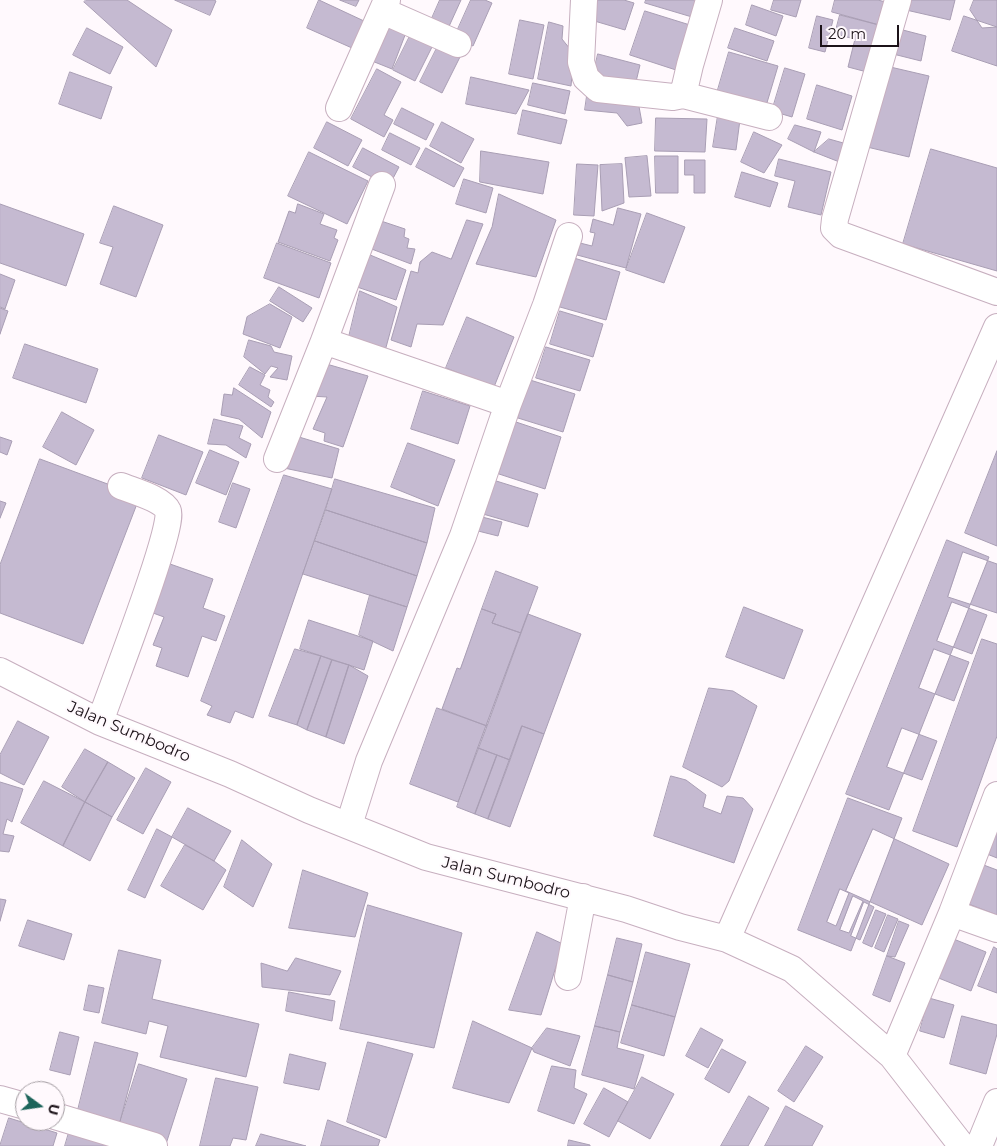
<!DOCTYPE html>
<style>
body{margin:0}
#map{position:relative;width:997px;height:1146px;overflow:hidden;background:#fff9fd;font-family:Montserrat,sans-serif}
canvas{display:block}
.north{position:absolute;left:15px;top:1081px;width:50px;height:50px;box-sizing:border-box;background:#fff9fd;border:1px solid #a49da2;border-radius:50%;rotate:104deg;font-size:14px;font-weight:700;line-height:20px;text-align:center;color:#1c1319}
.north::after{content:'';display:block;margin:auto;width:18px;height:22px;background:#1d655b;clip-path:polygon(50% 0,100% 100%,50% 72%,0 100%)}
.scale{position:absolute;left:820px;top:25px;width:79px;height:22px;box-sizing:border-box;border:2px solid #1c1319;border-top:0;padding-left:6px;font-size:15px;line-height:18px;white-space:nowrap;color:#1c1319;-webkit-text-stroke:4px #fff9fd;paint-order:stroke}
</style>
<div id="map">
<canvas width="997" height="1146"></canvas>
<div class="north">U</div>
<div class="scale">20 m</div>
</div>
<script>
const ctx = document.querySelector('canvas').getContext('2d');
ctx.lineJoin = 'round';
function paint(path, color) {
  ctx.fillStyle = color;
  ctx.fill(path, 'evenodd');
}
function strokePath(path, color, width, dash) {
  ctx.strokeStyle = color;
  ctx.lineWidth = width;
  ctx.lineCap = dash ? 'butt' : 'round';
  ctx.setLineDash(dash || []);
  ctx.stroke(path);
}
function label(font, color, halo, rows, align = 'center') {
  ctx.font = font + ' Montserrat,sans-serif';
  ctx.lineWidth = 4;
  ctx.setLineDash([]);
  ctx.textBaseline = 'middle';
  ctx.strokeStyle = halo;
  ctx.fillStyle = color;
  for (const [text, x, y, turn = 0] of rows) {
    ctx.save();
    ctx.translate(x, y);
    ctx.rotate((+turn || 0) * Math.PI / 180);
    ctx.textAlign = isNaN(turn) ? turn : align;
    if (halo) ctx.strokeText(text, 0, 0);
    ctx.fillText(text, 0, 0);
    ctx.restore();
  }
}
const building = new Path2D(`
 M86,0H127L172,30L156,67L84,2Z
 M175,0H214L216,1L210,15Z
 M319,0L364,21L352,48L307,28Z
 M340,0H359L356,6Z
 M440,0H461L446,33L429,25Z
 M471,0H485L492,3L473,46L454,38Z
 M592,0H624L634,3L625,30L591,20Z
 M646,0H697L692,17L645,3Z
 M774,0H801L796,17L771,10Z
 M835,0H878L889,3L883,26L832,12Z
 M909,0H955L950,20L906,10Z
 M974,0H997V27L982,28L970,10Z
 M752,5L783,16L776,36L746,25Z
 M645,11L690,25L676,70L630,55Z
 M840,15L879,25L867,72L848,67L855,39L835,34Z
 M817,16L833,20L825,52L809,48Z
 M964,16L997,27V66L952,51Z
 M520,20L544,25L533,79L509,74Z
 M387,22L407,30L392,69L372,61Z
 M549,22L563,26L562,39L574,54L571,86L538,79Z
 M87,28L123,47L110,74L73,55Z
 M414,28L436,39L415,81L393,70Z
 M735,28L774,41L767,61L728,48Z
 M899,29L926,36L921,61L893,54Z
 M440,42L462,53L442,93L420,82Z
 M729,52L778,66L766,106L717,93Z
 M598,54L640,65L635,86L593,76Z
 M886,66L929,76L909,157L867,147Z
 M785,68L805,74L792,117L772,111Z
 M377,69L401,82L384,115L393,120L384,137L351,119Z
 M70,72L112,87L101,119L59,104Z
 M471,77L529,90L516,114L466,104Z
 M533,83L570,91L565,114L528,105Z
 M817,85L852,96L842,130L807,119Z
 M587,96L638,101L642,123L627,126L617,113L585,110Z
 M402,108L434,124L426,140L394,124Z
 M719,109L741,112L736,150L713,147Z
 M523,110L567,120L561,144L518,134Z
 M656,118L707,119L705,152L655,151Z
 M327,122L362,140L348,166L314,148Z
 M442,122L474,139L461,163L430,146Z
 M795,125L821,132L814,152L788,139Z
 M754,132L782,145L764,173L741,162Z
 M390,133L420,148L411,165L382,150Z
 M829,139L847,144L842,163L814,152Z
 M363,148L399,167L389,186L353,167Z
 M426,148L464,168L454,187L416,167Z
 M931,149L997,168V271L903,244Z
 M481,151L549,162L543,194L480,182Z
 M309,152L368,181L347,224L288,196Z
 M647,156L651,196L629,197L625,158Z
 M655,156H678V193H656Z
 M779,159L831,172L821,215L788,207L795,181L775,176Z
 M685,160H705V193H694V175H685Z
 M577,164L598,165L594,216L574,215Z
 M622,164L624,203L602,211L600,165Z
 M742,172L778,183L770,207L735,197Z
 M464,179L493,188L486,213L456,204Z
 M499,194L556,220L536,277L476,264L492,227Z
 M0,204L84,234L66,286L0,263Z
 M298,204L324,214L320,224L337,230L334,238L338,240L330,261L278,242L289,211L295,213Z
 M114,206L163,225L136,297L100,284L113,247L100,243Z
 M618,208L641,214L626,268L577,255L580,243L592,246L595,233L590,232L593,219L613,225Z
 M647,213L685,227L664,283L626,270Z
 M378,220L405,229L404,237L409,239L407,248L415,249L411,264L369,248Z
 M467,220L483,224L443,325L417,324L411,347L391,340L411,271L418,273L420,262L432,252L451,259Z
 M277,243L331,263L319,298L264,278Z
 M363,252L406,270L396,300L351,285Z
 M574,258L620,272L606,320L560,307Z
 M0,274L15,280L5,309L0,307Z
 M279,287L312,308L303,322L270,301Z
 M360,291L397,307L385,351L348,341Z
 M270,304L292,317L280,348L243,334L247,317Z
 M0,308L8,311L0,334Z
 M560,311L603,324L593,357L550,344Z
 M467,317L514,337L494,387L446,368Z
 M249,340L271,346L274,352L292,356L287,380L270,377L278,368L271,366L265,374L244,357Z
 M25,344L98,369L86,403L13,378Z
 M546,347L590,360L580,391L536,378Z
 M323,363L368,376L343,447L324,441L325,433L313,429L327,397L310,396Z
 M250,367L265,375L260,385L270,390L268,397L274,402L271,407L239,385Z
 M530,380L575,394L563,432L518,418Z
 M234,388L271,412L262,438L239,419L221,415L224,394L232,395Z
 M423,391L470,406L458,444L411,429Z
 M62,412L94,430L76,465L43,447Z
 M214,419L243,426L239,438L251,444L246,458L226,445L208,444Z
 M516,422L561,437L545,489L499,474Z
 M289,434L339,449L332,478L279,467Z
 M159,435L203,452L186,495L142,478Z
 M0,437L12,441L7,455L0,452Z
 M408,443L455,460L438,506L391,487Z
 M210,450L239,462L226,495L196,483Z
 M997,451V546L965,533Z
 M40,459L140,496L83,644L0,613V565Z
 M284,475L332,489L253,718L235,711L230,723L207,715L212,706L201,701Z
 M335,479L435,508L427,543L326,510Z
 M493,480L538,494L528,527L483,514Z
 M233,483L250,489L236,528L219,522Z
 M0,501L6,503L0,518Z
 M326,510L427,543L417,576L315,541Z
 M482,517L502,522L498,536L478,531Z
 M947,540L989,557L889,810L846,794Z
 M315,541L417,576L407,607L303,574Z
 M963,552L997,564V613L948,597Z
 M170,564L213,579L203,608L225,616L216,641L202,636L188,677L156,666L162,648L153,645L164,617L153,613Z
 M496,571L538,587L521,633L492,623L496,614L482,609Z
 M370,595L407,607L393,651L359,635Z
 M952,602L987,615L972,654L937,641Z
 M744,607L803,630L784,679L726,657Z
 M482,609L496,614L492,623L521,633L487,726L442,709L457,668L460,669Z
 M528,614L581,634L544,734L522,726L510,760L478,748Z
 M309,620L373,641L364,670L300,649Z
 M982,639L997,644V736L957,847L913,831Z
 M295,649L321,656L297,725L269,716Z
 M934,649L969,662L954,701L919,688Z
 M321,656L332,660L307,730L297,725Z
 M332,660L349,665L326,737L307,730Z
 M349,665L368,676L344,744L326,737Z
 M709,688L733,691L757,706L729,781L722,787L683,767Z
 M437,708L487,726L458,802L410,784Z
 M18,721L49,737L24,785L0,773V755Z
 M522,726L544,734L510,827L488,819Z
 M902,728L937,741L922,780L887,767Z
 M478,748L497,755L475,814L457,807Z
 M85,749L108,762L85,802L62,787Z
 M497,755L510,760L488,819L475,814Z
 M108,762L135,778L112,817L85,802Z
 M146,768L171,782L143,834L117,820Z
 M671,776L686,780L706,795L703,807L721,814L727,796L743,798L753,809L734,863L654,836Z
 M44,781L85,802L63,846L21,823Z
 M0,782L23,789L12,822L7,819L3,834L14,836L9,852L0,851Z
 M848,798L902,818L851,951L798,930Z
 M85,802L112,817L90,861L63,846Z
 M188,808L231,831L214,861L172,837Z
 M997,826V858L987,854Z
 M157,829L172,837L145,898L128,890Z
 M873,829L949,864L922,925L846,891Z
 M242,840L272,864L253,907L224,887Z
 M185,845L214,861L226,870L203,910L161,886Z
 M981,864L997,870V915L966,903Z
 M303,870L368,893L355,937L289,928Z
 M840,889L849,893L836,926L827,922Z
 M853,896L863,901L849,933L840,930Z
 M0,899L6,900L0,921Z
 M864,902L874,907L860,940L851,936Z
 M368,905L462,933L434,1048L340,1029Z
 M876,910L886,914L872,947L863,943Z
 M888,915L898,919L884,952L875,948Z
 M28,920L72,934L64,960L19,946Z
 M899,921L909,925L895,957L887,956Z
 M537,932L563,944L541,1015L509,1010Z
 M617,938L642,944L633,982L608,975Z
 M951,938L986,952L971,991L936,977Z
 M994,947L997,949V993L978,986Z
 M119,950L161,960L152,999L259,1024L246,1077L160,1057L168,1026L149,1021L146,1034L102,1023Z
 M646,952L690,964L675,1017L632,1005Z
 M887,956L905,963L890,1002L873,995Z
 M296,958L341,971L330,995L262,987L261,963L287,971Z
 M608,975L633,982L620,1032L595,1026Z
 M89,985L104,988L99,1013L84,1010Z
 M289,992L335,1001L332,1021L286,1011Z
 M929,998L954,1005L944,1038L920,1031Z
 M632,1005L675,1017L664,1056L621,1043Z
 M962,1016L997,1025V1034L986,1074L950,1064Z
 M473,1021L532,1048L509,1103L453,1088Z
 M595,1026L620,1032L617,1048L644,1055L634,1089L582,1075Z
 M547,1028L580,1036L570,1066L534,1052L532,1048Z
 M701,1028L723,1040L708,1068L686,1056Z
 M60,1032L79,1037L70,1075L50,1070Z
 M95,1042L138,1053L118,1129L76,1118Z
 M368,1042L413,1054L386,1138L347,1122Z
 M806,1046L823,1057L794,1102L778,1091Z
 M722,1049L746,1062L729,1093L705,1079Z
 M290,1054L326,1063L319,1090L284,1083Z
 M139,1064L187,1079L166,1144L118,1129Z
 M552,1066L576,1070L574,1088L587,1094L574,1124L538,1111Z
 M642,1077L674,1094L650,1139L618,1121Z
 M216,1078L258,1087L246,1140L233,1138L230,1146H200Z
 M604,1088L628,1102L609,1137L584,1124Z
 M749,1096L769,1108L748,1146H721Z
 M786,1106L823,1126L812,1146H765Z
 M9,1118L57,1133L53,1146H0Z
 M328,1120L380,1140L378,1146H321Z
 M70,1129L115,1146H65Z
 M261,1134L306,1146H256Z
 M569,1140L590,1145V1146H568Z`);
paint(building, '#c5bad1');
strokePath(building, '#a99eb4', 1);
const street = new Path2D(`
 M584,0L581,62L586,78L598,89L673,97L683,95L769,117
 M898,0L835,219L834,228L841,235L997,292
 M383,11L458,44
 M683,95L690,65L709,0
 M339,108L387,0
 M324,341L508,404
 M277,459L324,341L382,185
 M0,671L100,722L230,774L309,810L426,857L626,909L680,927L727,939L792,969L892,1056L962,1146
 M100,722C109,695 175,526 168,511C163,499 133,491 121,486
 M349,825L369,761L463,536L508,404L546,305L569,236
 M952,913L997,929
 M727,939L997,327
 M568,977L583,897
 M892,1056L952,913L997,795
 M0,1099L25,1106
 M55,1116L154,1146
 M979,1146L997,1102`);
strokePath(street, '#c7afbf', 28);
strokePath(street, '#fff', 26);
label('16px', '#1c1319', '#fff9fd', [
 ["Jalan Sumbodro",129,732,23],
 ["Jalan Sumbodro",506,878,14]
]);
</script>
